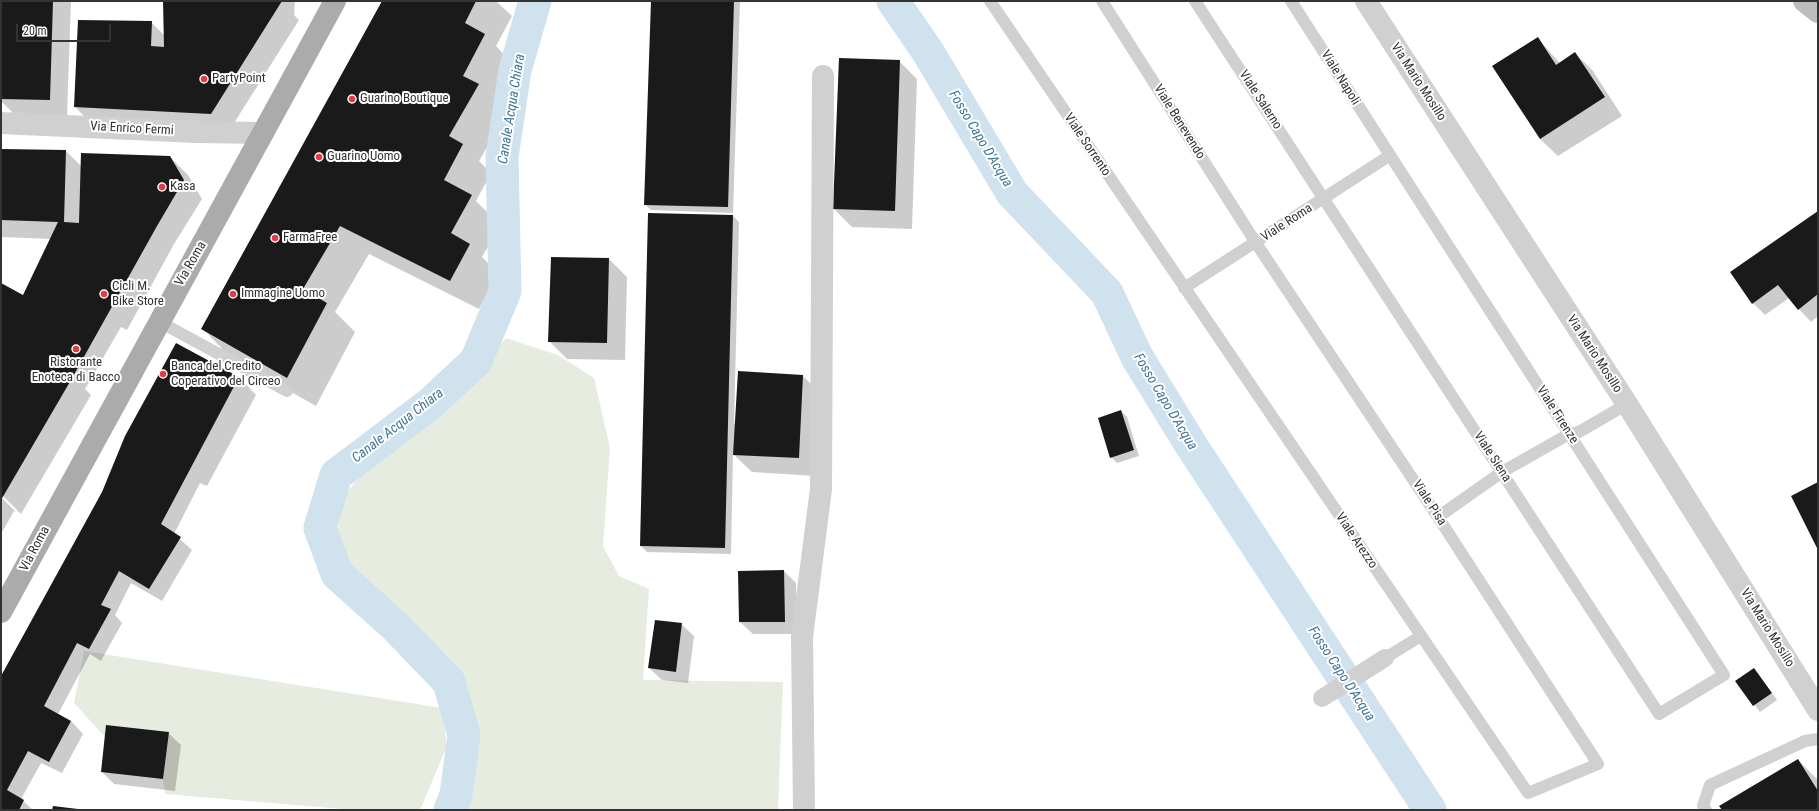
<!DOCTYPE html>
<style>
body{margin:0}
#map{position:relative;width:1819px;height:811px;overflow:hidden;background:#fff;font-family:"Roboto Condensed",sans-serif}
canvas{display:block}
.frame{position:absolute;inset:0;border:2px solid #333;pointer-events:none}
.scale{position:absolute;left:16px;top:24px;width:95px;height:18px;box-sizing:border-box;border:2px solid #333;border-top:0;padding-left:5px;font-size:12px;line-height:14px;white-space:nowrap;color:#333;-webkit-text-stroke:3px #fff;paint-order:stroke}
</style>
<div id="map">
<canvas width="1819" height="811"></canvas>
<div class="frame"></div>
<div class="scale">20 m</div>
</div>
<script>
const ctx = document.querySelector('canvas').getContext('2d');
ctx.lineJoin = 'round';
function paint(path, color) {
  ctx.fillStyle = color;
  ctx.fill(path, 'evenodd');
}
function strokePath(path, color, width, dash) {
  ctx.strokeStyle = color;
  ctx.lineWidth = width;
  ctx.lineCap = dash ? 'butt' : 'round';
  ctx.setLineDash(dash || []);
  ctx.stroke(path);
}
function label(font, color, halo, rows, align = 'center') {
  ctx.font = font + ' "Roboto Condensed",sans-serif';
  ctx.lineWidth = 4;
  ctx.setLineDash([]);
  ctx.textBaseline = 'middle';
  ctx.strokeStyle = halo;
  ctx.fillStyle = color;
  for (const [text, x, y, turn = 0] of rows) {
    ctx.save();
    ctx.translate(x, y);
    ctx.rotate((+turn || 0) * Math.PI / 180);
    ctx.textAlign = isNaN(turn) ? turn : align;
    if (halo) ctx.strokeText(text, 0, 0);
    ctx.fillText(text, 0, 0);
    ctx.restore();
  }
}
paint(new Path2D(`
 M506,338L558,355L594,378L610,448L603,546L619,576L649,589L643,680L783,682L778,810H460L464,798L472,733L454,680L400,621L341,569L337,536L342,500L367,465L448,408Z
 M84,651L442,708L447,746L420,810H355L165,794L163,779L169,732L106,725L105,737L74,703Z`), '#e6ecdf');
paint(new Path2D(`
 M2,1H71L67,117L16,116L1,101Z
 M164,1H295L294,15L299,20L229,131L93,125L75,107L151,22L165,36Z
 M383,1H496L512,16L496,46L513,64L494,101L507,113L479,161L491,173L476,201L500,225L482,257L498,273L479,309L369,254L335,312L355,332L316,406L231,358L203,329Z
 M652,1H740L733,213L651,210L645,204Z
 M1537,38L1560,63L1575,53L1593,71L1622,116L1558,156L1540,139Z
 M899,61L917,79L912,229L852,227L834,209Z
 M1,150L66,151L82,167L170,157L188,175L202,199L174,244L127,330L121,327L85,389L91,395L21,514L1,494V284L23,296L51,239L1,237Z
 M1818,212V316L1811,322L1789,298L1765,315L1753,303Z
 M733,216L739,222L734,424L803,376L821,394L816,476L752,472L733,454L731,554L647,552L641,546Z
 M552,258L609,259L627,277L625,360L567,359L549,341Z
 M239,377L256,395L207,486L200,483L174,534L192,550L162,601L131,583L115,615L122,623L101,661L90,654L58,714L71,721L83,734L62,773L41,763L21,799L33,810H1V681Z
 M1121,411L1127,417L1139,456L1117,463L1111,457Z
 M1,497L16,512L14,511L1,534Z
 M784,571L796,583L797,634H753L740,622L739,572Z
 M681,624L694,636L688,683L662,680L649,668Z
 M1754,669L1777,700L1760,712L1736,681Z
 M168,733L181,745L175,791L114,784L102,772Z
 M1798,760L1818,780V810H1723Z`), '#0003');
strokePath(new Path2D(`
 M893,1L928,52L1012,193L1107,293L1137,357L1191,445L1430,810
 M450,810L456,795L464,735L449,682L396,627L337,574L320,528L336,475L430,404L476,361L505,291L502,157L515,70L535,1`), '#cfe2ee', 33);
paint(new Path2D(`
 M1,1H53L50,100L1,99Z
 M163,1H282L211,114L74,107L78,20L152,21L151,46L164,47Z
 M382,1H476L465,23L485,34L463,76L479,84L449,136L463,144L444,180L472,195L451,233L470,244L450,281L340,226L303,289L327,303L287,378L201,329Z
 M651,1H734L728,207L644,205Z
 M1538,37L1556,65L1575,52L1605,97L1540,139L1492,66Z
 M839,58L900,60L895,211L833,209Z
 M1,149L66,150L64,222L79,223L81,153L170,156L184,180L157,226L71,380L1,500V283L23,295L58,222L1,220Z
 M1818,211V294L1798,310L1778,285L1752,304L1730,272Z
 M648,213L733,215L725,548L640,546Z
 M551,257L609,258L607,343L548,342Z
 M176,343L239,377L161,524L181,537L149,589L119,571L101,605L111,609L89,649L77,643L44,706L71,721L49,762L28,751L7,790L24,800L19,810H1V676L102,492L125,436Z
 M738,371L803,375L799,458L733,455Z
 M1121,410L1134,450L1110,458L1098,418Z
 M1818,482V547L1817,548L1791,496Z
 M784,570L785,622H739L738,571Z
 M655,620L682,623L676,672L648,668Z
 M1754,668L1772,693L1753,706L1735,681Z
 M106,725L169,732L163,779L101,772Z
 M1798,759L1818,791V810H1722L1719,806Z
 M53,806L78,809V810H52Z`), '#1a1a1a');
strokePath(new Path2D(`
 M990,1L1528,793L1598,764L1438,517L1256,243L1102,1
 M1195,1L1659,714L1724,675L1291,1
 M1184,288L1389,156
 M158,321L287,391
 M1438,517L1502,472L1569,434L1579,432L1627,404
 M1385,658L1421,636
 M1706,810L1703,806L1710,785L1805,741L1818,739`), '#d0d0d0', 12);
strokePath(new Path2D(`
 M1322,698L1385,658`), '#d0d0d0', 18);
strokePath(new Path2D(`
 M1366,1L1627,404L1818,710
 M1,123L196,132L263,133
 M804,810L802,637L821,489L823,76`), '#d0d0d0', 22);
strokePath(new Path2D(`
 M1804,1L1818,12`), '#bdbdbd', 22);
strokePath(new Path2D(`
 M1,612C111,408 224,205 335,1`), '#ababab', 22);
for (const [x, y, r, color] of [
 [204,79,4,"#e63946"],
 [352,99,4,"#e63946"],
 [319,157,4,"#e63946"],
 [162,187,4,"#e63946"],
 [275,238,4,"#e63946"],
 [104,294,4,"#e63946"],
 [233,294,4,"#e63946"],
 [76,349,4,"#e63946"],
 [163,374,4,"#e63946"]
]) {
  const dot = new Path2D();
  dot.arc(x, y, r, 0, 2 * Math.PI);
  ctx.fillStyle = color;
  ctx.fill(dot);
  strokePath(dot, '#fff', 1.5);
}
label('13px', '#333', '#fff', [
 ["Viale Napoli",1340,78,58],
 ["Via Mario Mosillo",1418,82,57],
 ["Viale Salerno",1260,100,57],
 ["Viale Benevendo",1179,122,58],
 ["Via Enrico Fermi",132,129,3],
 ["Viale Sorrento",1087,145,56],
 ["Viale Roma",1287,223,-33],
 ["Via Roma",191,264,-60],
 ["Via Mario Mosillo",1594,354,57],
 ["Viale Firenze",1557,415,57],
 ["Viale Siena",1492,457,57],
 ["Viale Pisa",1429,503,57],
 ["Viale Arezzo",1356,541,56],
 ["Via Roma",35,549,-62],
 ["Via Mario Mosillo",1767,628,58]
]);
label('13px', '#333', '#fff', [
 ["PartyPoint",212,79],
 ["Guarino Boutique",360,99],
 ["Guarino Uomo",327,157],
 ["Kasa",170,187],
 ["FarmaFree",283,238],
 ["Cicli M.",112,287],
 ["Bike Store",112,302],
 ["Immagine Uomo",241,294],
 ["Ristorante",76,363,"center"],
 ["Enoteca di Bacco",76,378,"center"],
 ["Banca del Credito",171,367],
 ["Coperativo del Circeo",171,382]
], 'left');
label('italic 14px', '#3f7597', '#fff', [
 ["Canale Acqua Chiara",512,109,-81],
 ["Fosso Capo D'Acqua",980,139,59],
 ["Fosso Capo D'Acqua",1165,402,59],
 ["Canale Acqua Chiara",398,426,-38],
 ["Fosso Capo D'Acqua",1341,674,57]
]);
</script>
